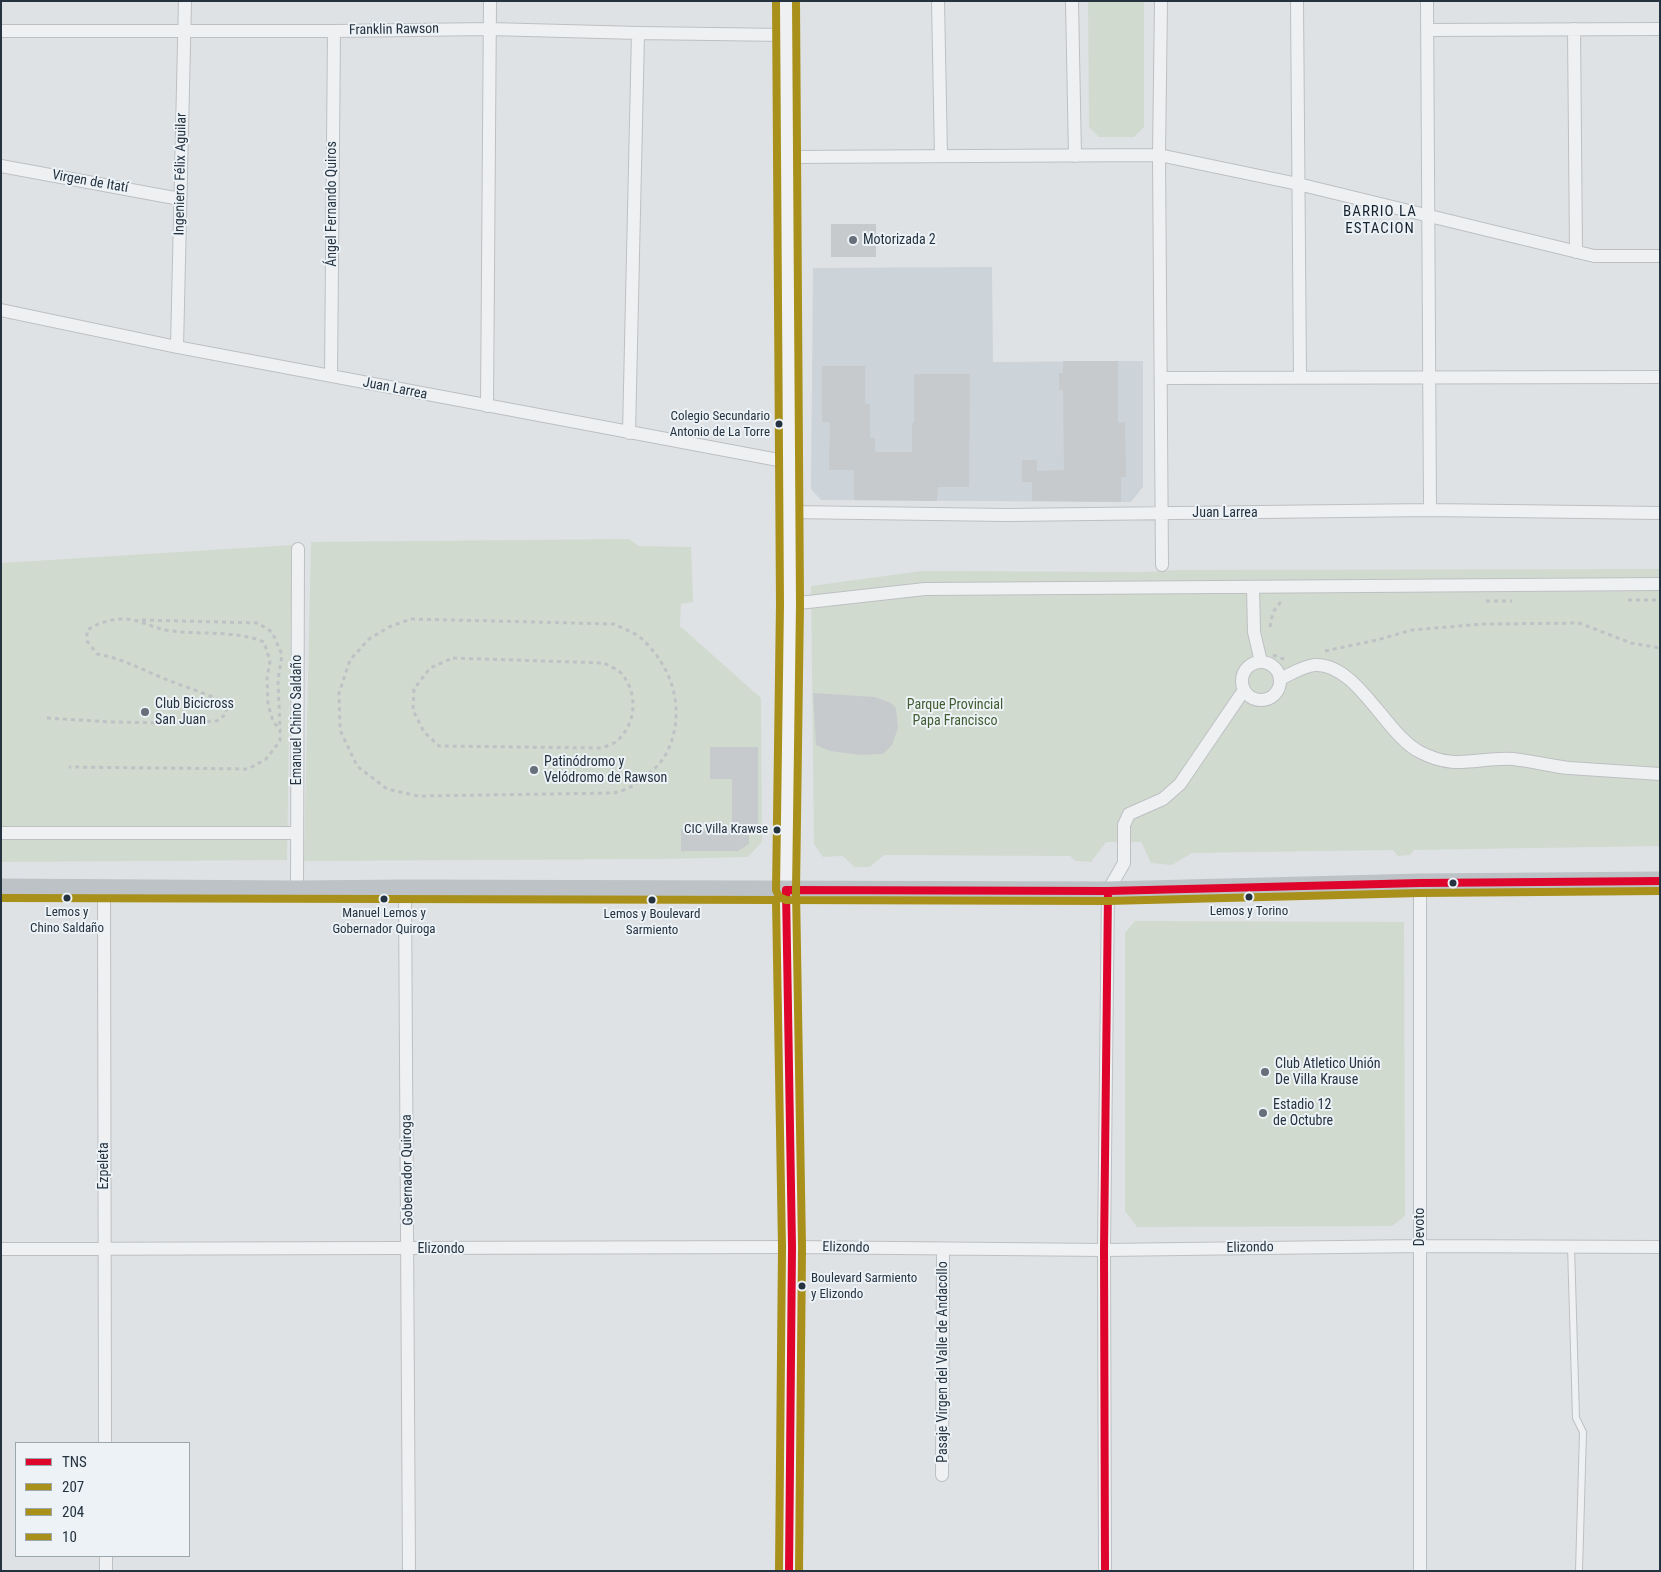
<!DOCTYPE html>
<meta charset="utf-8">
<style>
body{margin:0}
#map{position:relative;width:1661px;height:1572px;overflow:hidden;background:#dfe2e5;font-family:"Roboto Condensed",sans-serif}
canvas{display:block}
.frame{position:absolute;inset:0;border:2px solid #253340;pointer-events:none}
.legend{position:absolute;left:15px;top:1442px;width:175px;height:115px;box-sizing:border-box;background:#ecf2f6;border:1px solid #9ca6ad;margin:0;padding:6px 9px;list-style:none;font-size:15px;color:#253340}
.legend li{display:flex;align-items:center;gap:10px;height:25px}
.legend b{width:25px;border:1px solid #9ca6ad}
</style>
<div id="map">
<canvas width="1661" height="1572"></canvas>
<div class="frame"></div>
<ul class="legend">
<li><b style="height:6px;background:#de042c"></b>TNS</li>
<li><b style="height:6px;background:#a8901a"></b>207</li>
<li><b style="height:6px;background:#a8901a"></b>204</li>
<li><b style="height:6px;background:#a8901a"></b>10</li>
</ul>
</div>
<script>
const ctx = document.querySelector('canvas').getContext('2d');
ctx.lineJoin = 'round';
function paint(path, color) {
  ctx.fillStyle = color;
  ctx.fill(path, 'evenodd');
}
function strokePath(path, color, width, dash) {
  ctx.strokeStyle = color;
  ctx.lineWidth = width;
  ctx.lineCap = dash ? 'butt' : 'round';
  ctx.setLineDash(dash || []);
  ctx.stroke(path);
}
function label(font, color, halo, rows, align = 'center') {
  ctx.font = font + ' "Roboto Condensed",sans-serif';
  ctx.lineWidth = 4;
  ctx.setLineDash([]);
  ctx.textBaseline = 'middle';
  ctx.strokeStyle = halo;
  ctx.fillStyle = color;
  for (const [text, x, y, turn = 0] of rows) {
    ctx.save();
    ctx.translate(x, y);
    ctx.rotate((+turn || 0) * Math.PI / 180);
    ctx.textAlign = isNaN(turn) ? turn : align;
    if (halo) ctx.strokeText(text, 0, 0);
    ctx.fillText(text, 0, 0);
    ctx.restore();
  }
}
paint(new Path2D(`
 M992,267L993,362L1143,361V487L1131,502L821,500L811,489L813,268Z`), '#ccd3d9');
paint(new Path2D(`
 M1088,1H1144V127L1134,137H1099L1089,127Z
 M629,539L639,546L691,547L693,602L681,604L680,626L761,698L762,842L748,857L659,859L304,861L311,542Z
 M292,545L287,860L1,862V563Z
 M1660,569V846L1414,850L1410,855L1398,856L1393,850L1192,853L1172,865L1151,863L1141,842H1106L1091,862L1076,861L1070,856L884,855L870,867H854L843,856L823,857L814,844L811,586L922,571L1142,572L1180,570Z
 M1135,921L1404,922L1405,1216L1392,1226L1137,1227L1125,1211V933Z`), '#d1dacf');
paint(new Path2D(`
 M831,224H876V257H831Z
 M1063,361H1118V423L1125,422L1126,477H1121V502L1032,501V482H1022V460H1037V471L1064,470L1063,390H1059V373H1063Z
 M822,366H865V404H870V438H875V452H912V423H914V374H970L969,487H938L937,501L854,500V470H829L830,422H822Z
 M813,693L875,697L891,703L896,708L898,728L892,745L883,754L860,755L830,751L816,745Z
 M710,747H758V835L749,834V844L738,851H681V829H732V779H710Z`), '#c7cacd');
const service = new Path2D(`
 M1571,1246L1576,1418L1583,1432L1579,1571`);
const minor = new Path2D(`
 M938,1L941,156
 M1072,1L1075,156
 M1161,1L1159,155L1162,565
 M1297,1L1300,377
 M1427,1L1430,510
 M1574,29L1576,252
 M1427,30L1660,29
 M1,31H334L490,29L638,33L786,35
 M787,157L1159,155L1298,184L1594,256H1660
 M1,166L180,199
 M1,310L177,347L789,462
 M177,347L185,1
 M331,376L334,31
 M1161,378L1660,377
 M487,406L490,1
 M629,433L638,33
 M789,512L1007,515L1430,510L1660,513
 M1253,587L1254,632L1261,662
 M790,604L925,589L1660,584
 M1242 681a19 19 0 1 1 38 0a19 19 0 1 1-38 0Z
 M1280,679C1291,674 1303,666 1315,665C1357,663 1386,735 1420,752C1456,771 1476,757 1513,759C1532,761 1550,766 1569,768C1599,770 1630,772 1660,774
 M1,833H297
 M104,888L105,1443
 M405,889L409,1571
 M297,890L298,549
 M1,1249L792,1247L1104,1250L1420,1246L1660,1247
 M942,1475L943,1249
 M106,1556V1571
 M1105,1571L1104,1250L1108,891L1124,863V825L1129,814L1163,799L1180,784L1244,690
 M1420,1571V883`);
const tertiary = new Path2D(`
 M786,1L790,604L786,890L792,1247L789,1571`);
strokePath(service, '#bdc0c3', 8);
strokePath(minor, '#bdc0c3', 14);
strokePath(tertiary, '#bdc0c3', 18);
strokePath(new Path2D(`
 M1628,600H1660
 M1486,601H1512
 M411,619L614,624C624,629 637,633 644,641C674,670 686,713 667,752C662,764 646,777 635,784C629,789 621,791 614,793L418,796L387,789L357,766L340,730L339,693L350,660L369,639L389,627Z
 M142,620L258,623L272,632L282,655L278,680L280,730
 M1270,627L1273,612L1283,599
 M1325,651L1377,640L1412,630L1483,624L1579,623L1631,643L1660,648
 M1273,655L1286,660
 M453,658L604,663C609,666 617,669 621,673C638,692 637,722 618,740C614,744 607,746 601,748L439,746L424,732L413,710L414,689L430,668Z
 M47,718L113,722L169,723L217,721L226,714L227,704C207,693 184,687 163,678C138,668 124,659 97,654L87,641V630C97,624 107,620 120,619C140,618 152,629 172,631C202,635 236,630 264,642L270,661L267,678L268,705L273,721L280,730V741L266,759L248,769L69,767`), '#bfc2c5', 3, [4, 4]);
strokePath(service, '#eff0f2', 6);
strokePath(minor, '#eff0f2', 12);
strokePath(tertiary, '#eff0f2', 16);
strokePath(new Path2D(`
 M1,888L297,890L405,889L1108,891L1420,883L1660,881`), '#bdc2c6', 19);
strokePath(new Path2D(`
 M789,1571L792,1247L786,890L1108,891L1420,883L1660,881
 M1105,1571L1104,1250L1108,891`), '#de042c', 8);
strokePath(new Path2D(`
 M776,1L780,604L776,890L779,897L786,900L1108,901L1420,893L1660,891`), '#a8901a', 8);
strokePath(new Path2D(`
 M796,1L800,604L796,890L802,1247L799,1571`), '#a8901a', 8);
strokePath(new Path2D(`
 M1,898L776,900L782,1247L779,1571`), '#a8901a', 8);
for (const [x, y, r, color] of [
 [853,240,5,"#66707a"],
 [779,424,4.5,"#253340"],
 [145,712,5,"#66707a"],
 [534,770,5,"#66707a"],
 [777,830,4.5,"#253340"],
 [1453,883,4.5,"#253340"],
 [1249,897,4.5,"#253340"],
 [67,898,4.5,"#253340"],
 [384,899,4.5,"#253340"],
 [652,900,4.5,"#253340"],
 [1265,1072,5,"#66707a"],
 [1263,1113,5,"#66707a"],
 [802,1286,4.5,"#253340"]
]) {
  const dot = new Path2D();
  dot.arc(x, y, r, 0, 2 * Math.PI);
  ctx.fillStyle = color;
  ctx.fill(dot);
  strokePath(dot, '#ecf2f6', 2);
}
label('13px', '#253340', '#ecf2f6', [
 ["Colegio Secundario",770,417,"right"],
 ["Antonio de La Torre",770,433,"right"],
 ["CIC Villa Krawse",768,830,"right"],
 ["Lemos y Torino",1249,912],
 ["Lemos y",67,913],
 ["Chino Saldaño",67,929],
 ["Manuel Lemos y",384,914],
 ["Gobernador Quiroga",384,930],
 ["Lemos y Boulevard",652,915],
 ["Sarmiento",652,931],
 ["Boulevard Sarmiento",811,1279,"left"],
 ["y Elizondo",811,1295,"left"]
]);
label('14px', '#253340', '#ecf2f6', [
 ["Franklin Rawson",394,30,-1],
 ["Ingeniero Félix Aguilar",181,174,-89],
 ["Virgen de Itatí",90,182,10],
 ["Ángel Fernando Quiros",332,204,-90],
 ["Juan Larrea",395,389,11],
 ["Juan Larrea",1225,513],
 ["Emanuel Chino Saldaño",297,720,-90],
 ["Ezpeleta",104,1166,-90],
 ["Gobernador Quiroga",408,1170,-91],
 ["Devoto",1420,1227,-90],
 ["Elizondo",846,1248,1],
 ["Elizondo",1250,1248,-1],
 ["Elizondo",441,1249],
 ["Pasaje Virgen del Valle de Andacollo",943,1362,-90]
]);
label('14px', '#253340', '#ecf2f6', [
 ["Motorizada 2",863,240],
 ["Club Bicicross",155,704],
 ["San Juan",155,720],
 ["Patinódromo y",544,762],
 ["Velódromo de Rawson",544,778],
 ["Club Atletico Unión",1275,1064],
 ["De Villa Krause",1275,1080],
 ["Estadio 12",1273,1105],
 ["de Octubre",1273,1121]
], 'left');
label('14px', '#415d31', '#ecf2f6', [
 ["Parque Provincial",955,705],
 ["Papa Francisco",955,721]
]);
ctx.letterSpacing = '1px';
label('15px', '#172430', '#ecf2f6', [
 ["BARRIO LA",1380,212],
 ["ESTACION",1380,229]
]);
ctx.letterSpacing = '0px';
</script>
